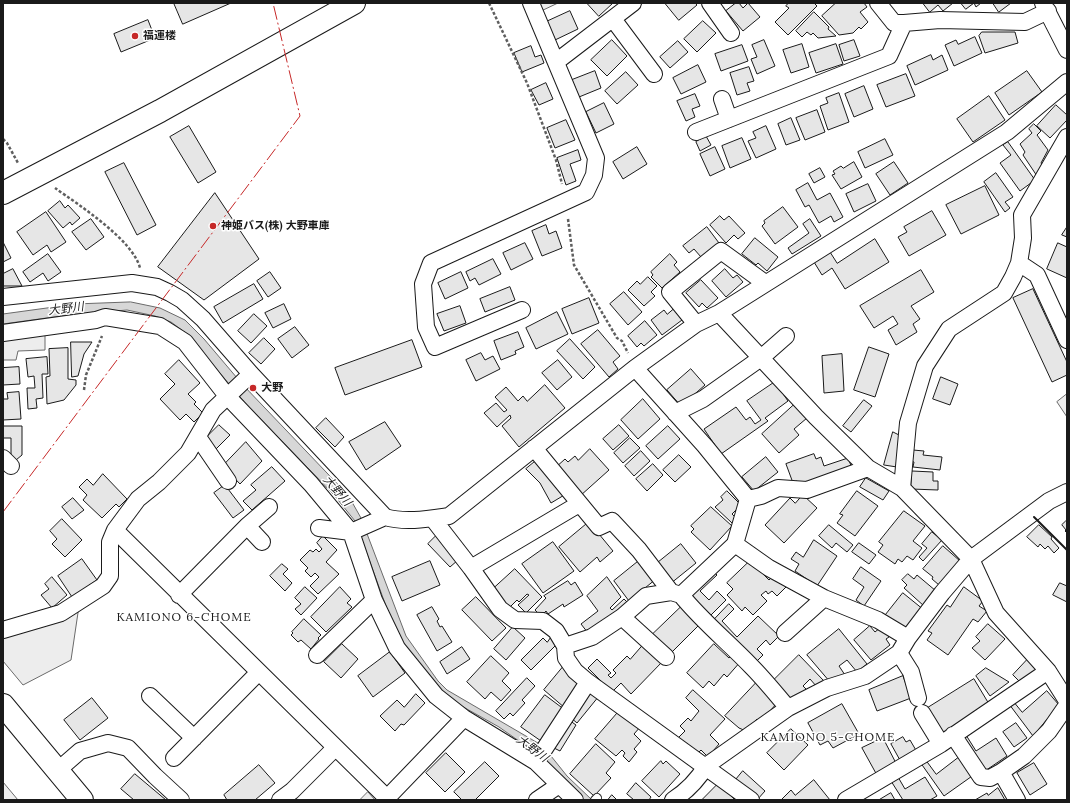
<!DOCTYPE html>
<meta charset="utf-8">
<style>
body{margin:0}
#map{position:relative;width:1070px;height:803px;overflow:hidden;background:#fff;font-family:Lora,serif}
canvas{display:block}
.frame{position:absolute;inset:0;border:4px solid #1a1a1a;pointer-events:none}
</style>
<div id="map">
<canvas width="1070" height="803"></canvas>
<div class="frame"></div>
</div>
<script>
const ctx = document.querySelector('canvas').getContext('2d');
ctx.lineJoin = 'round';
function paint(path, color) {
  ctx.fillStyle = color;
  ctx.fill(path, 'evenodd');
}
function strokePath(path, color, width, dash) {
  ctx.strokeStyle = color;
  ctx.lineWidth = width;
  ctx.lineCap = dash ? 'butt' : 'round';
  ctx.setLineDash(dash || []);
  ctx.stroke(path);
}
function label(font, color, halo, rows, align = 'center') {
  ctx.font = font + ' Lora,"Noto Sans JP",serif';
  ctx.lineWidth = 3;
  ctx.setLineDash([]);
  ctx.textBaseline = 'middle';
  ctx.strokeStyle = halo;
  ctx.fillStyle = color;
  for (const [text, x, y, turn = 0] of rows) {
    ctx.save();
    ctx.translate(x, y);
    ctx.rotate((+turn || 0) * Math.PI / 180);
    ctx.textAlign = isNaN(turn) ? turn : align;
    if (halo) ctx.strokeText(text, 0, 0);
    ctx.fillText(text, 0, 0);
    ctx.restore();
  }
}
const built = new Path2D(`
 M535,3H558L539,12Z
 M45,335V350L18,351L16,360H3V340Z
 M1067,394V417L1057,402Z
 M79,606L71,660L23,685L3,661V633Z
 M3,782L18,800H3Z
 M368,792L375,800H360Z`);
paint(built, '#ededed');
strokePath(built, '#6a6a6a', 1);
const water = new Path2D(`
 M131,302L160,308L185,320L204,339L243,385L348,495L361,518L406,636L438,681L447,690L543,746L567,776L592,800H582L536,753L499,727L458,704L432,686L398,639L355,521L334,495L246,404L187,334L171,322L155,316L127,310L68,315L3,324V314L76,304Z`);
paint(water, '#d7d7d7');
strokePath(water, '#6a6a6a', 1);
const building = new Path2D(`
 M174,3H231L183,24Z
 M587,3H613L599,16Z
 M665,3H695L697,5L679,20Z
 M736,3H739L743,8L748,3L760,17L743,31L726,11Z
 M789,3H814L817,6L788,35L775,22L789,8L786,6Z
 M836,3H864L867,7L860,12L868,22L861,29L859,27L853,33L839,35L822,16Z
 M923,3H953L943,11L938,5L930,12Z
 M961,3H981L976,7L974,3L966,9Z
 M993,3H1011L999,12Z
 M570,11L578,29L555,40L546,22Z
 M814,12L829,27L828,29L836,36L818,38L813,33L811,35L807,32L802,37L796,31Z
 M148,20L155,38L121,52L114,34Z
 M703,21L716,33L697,52L684,39Z
 M982,32H1015L1018,43L985,53L979,36Z
 M975,37L982,53L954,66L945,45L956,40L958,44Z
 M612,40L627,56L607,76L591,60Z
 M764,40L775,66L757,74L751,59L757,57L752,45Z
 M854,40L860,56L844,61L839,45Z
 M678,41L688,52L670,68L660,57Z
 M802,44L809,67L791,73L783,50Z
 M836,44L843,64L816,73L809,53Z
 M742,45L748,61L721,71L715,54Z
 M531,46L535,57L541,55L544,63L522,72L514,53Z
 M931,55L933,60L942,55L948,70L915,85L907,66Z
 M698,65L706,82L681,94L673,78Z
 M749,67L754,81L747,83L750,91L737,95L730,73Z
 M595,71L601,88L579,97L572,80Z
 M1027,71L1042,92L1009,115L995,93Z
 M626,72L638,85L617,104L605,91Z
 M906,74L915,96L886,107L877,85Z
 M546,83L553,99L539,105L531,90Z
 M864,86L873,109L854,117L845,94Z
 M839,93L849,122L828,130L820,106L828,103L826,98Z
 M695,94L700,106L692,109L695,117L686,121L677,101Z
 M989,96L1005,120L973,142L957,119Z
 M604,103L614,124L596,133L586,112Z
 M1056,105L1067,115V120L1050,138L1037,126Z
 M817,110L825,132L805,140L796,118Z
 M791,118L800,140L786,145L778,124Z
 M566,120L575,140L555,148L547,128Z
 M1034,124L1041,131L1037,135L1048,150L1041,163L1044,167L1037,176L1023,155L1025,152L1020,144L1032,133L1029,129Z
 M189,126L216,172L198,183L170,137Z
 M766,126L776,149L756,158L748,141L756,138L753,132Z
 M706,136L711,145L700,151L696,142Z
 M742,138L751,159L730,168L722,146Z
 M885,139L893,155L865,168L858,152Z
 M1008,142L1035,180L1020,191L1000,163L1011,155L1003,145Z
 M637,147L647,164L623,179L613,162Z
 M715,147L725,169L710,176L700,154Z
 M578,150L581,160L570,164L576,181L566,185L557,158Z
 M854,162L862,177L841,189L832,175L835,174L833,171L841,166L843,168Z
 M894,162L908,183L890,195L876,174Z
 M124,163L156,225L137,235L105,172Z
 M820,168L825,177L814,183L809,174Z
 M996,173L1013,197L1005,202L1010,208L1005,212L984,182Z
 M808,183L817,200L830,193L843,217L834,222L831,216L819,223L809,205L805,207L796,190Z
 M868,184L876,201L854,212L846,194Z
 M985,186L999,215L961,234L946,205Z
 M215,193L259,259L204,300L158,267Z
 M60,201L65,208L68,205L80,218L72,225L70,222L63,228L48,211Z
 M783,207L798,227L775,244L762,226L765,223L764,221Z
 M932,211L946,235L909,256L898,237L907,232L904,227Z
 M46,212L66,242L51,252L47,245L33,255L17,232Z
 M720,216L724,220L729,216L745,233L738,239L734,235L726,243L710,225Z
 M91,219L104,237L86,250L72,232Z
 M810,219L821,236L792,254L788,248L809,233L803,224Z
 M546,225L549,234L556,231L562,248L542,256L532,231Z
 M707,227L719,243L701,257L694,249L689,253L683,246Z
 M1067,227V237L1062,235Z
 M755,238L778,257L767,271L758,263L756,265L742,254Z
 M875,239L889,262L845,289L832,268L822,275L814,262L830,252L837,263Z
 M3,242L11,258L3,262Z
 M525,243L533,259L511,270L503,253Z
 M1058,243L1067,247V278L1047,269Z
 M48,254L61,272L48,281L43,273L30,282L23,272Z
 M670,254L677,262L674,265L680,272L662,288L651,277L653,275L651,272Z
 M493,259L501,274L479,285L475,278L470,281L466,272Z
 M13,269L22,286H3V274Z
 M725,269L733,278L737,275L743,282L726,297L712,281Z
 M921,270L934,292L911,306L920,319L913,324L917,332L896,345L888,330L898,324L893,316L874,328L860,306Z
 M270,272L281,288L268,297L257,281Z
 M461,272L468,288L445,299L438,283Z
 M648,277L657,286L651,292L655,296L644,306L628,290L637,281L640,284Z
 M701,280L718,298L707,308L702,303L699,307L686,293Z
 M254,284L263,299L223,323L214,307Z
 M510,287L515,300L485,312L480,299Z
 M1033,289L1067,362V375L1052,382L1013,298Z
 M624,292L642,312L628,325L610,304Z
 M589,298L599,323L572,334L562,309Z
 M284,304L291,319L273,328L265,313Z
 M460,306L466,323L444,331L437,314Z
 M674,309L682,320L662,335L651,320L664,310L667,314Z
 M557,312L568,334L536,349L526,328Z
 M254,314L267,326L251,343L238,331Z
 M645,321L657,335L644,346L641,343L637,347L628,336Z
 M295,327L309,345L292,358L278,339Z
 M598,330L620,356L613,362L618,369L609,377L581,344Z
 M518,332L524,347L515,351L516,354L501,360L494,341Z
 M264,338L275,349L261,364L249,353Z
 M570,339L595,367L583,379L557,351Z
 M412,340L422,367L345,395L335,368Z
 M71,342H92L84,354L78,376L72,377Z
 M869,347L889,354L875,397L854,390Z
 M68,348V379L76,380V385L64,400L47,404L46,377L50,376L49,349Z
 M481,353L485,360L493,356L500,369L476,381L466,360Z
 M842,354L844,391L824,393L822,356Z
 M47,357L48,374H42L43,398L36,399L37,408L28,409L27,388H35L34,376L28,377L26,359Z
 M179,360L200,383L188,394L196,402L194,404L203,413L194,422L186,414L180,420L160,399L175,384L165,374Z
 M558,360L572,377L557,390L542,373Z
 M19,367L20,384L3,385V368Z
 M691,369L705,385L681,406L667,390Z
 M941,377L958,384L950,405L933,399Z
 M775,382L788,401L765,418L768,421L721,454L704,429L736,407L746,420L750,417L755,424L761,420L747,401Z
 M545,385L565,408L519,447L502,426L511,418L510,415L497,427L484,413L496,403L504,412L507,410L495,397L506,387L518,401L523,396L527,401Z
 M19,392L21,419L3,420V399H8L7,393Z
 M643,399L660,419L638,439L621,420Z
 M864,400L872,406L851,432L843,426Z
 M795,404L807,418L794,429L799,435L779,453L762,434Z
 M326,418L344,437L335,447L316,428Z
 M385,422L401,446L366,470L349,442Z
 M219,425L230,435L215,450L204,440Z
 M619,425L629,436L613,450L603,439Z
 M3,426H22V455L16,460L11,455V438H3Z
 M668,426L680,439L658,459L646,446Z
 M893,432L901,436L897,467L884,465Z
 M630,438L640,448L623,463L614,453Z
 M246,442L262,461L240,484L223,466Z
 M590,449L609,470L580,496L555,468L565,459L568,462L575,456L578,460Z
 M913,450L924,451L923,455L942,457L940,470L913,467L914,462L911,461Z
 M641,451L650,461L634,476L625,466Z
 M814,454L816,459L821,457L824,466L848,458L852,468L799,486L797,481L793,483L786,464Z
 M679,455L691,467L675,482L663,470Z
 M766,457L778,472L754,491L742,477Z
 M537,460L566,494L551,503L540,483L526,469Z
 M653,464L663,475L647,491L636,479Z
 M272,467L285,481L252,510L243,501L256,490L251,485Z
 M912,471L933,472V481H938V490L911,489Z
 M103,474L127,499L119,507L116,504L102,518L83,500L87,495L79,487L87,479L93,485Z
 M866,478L889,491L883,500L860,487Z
 M225,485L244,510L233,518L214,493Z
 M727,491L741,505L732,514L736,518L732,523L715,507L723,500L721,497Z
 M857,491L878,506L855,536L837,523L843,515L840,514Z
 M803,495L817,508L784,543L765,525L790,498L795,503Z
 M73,498L84,510L72,519L62,507Z
 M711,507L732,526L710,550L691,532L694,529L691,526Z
 M904,511L925,526L913,541L922,548L913,560L907,556L902,562L898,559L895,564L878,552L883,545L879,542Z
 M62,519L82,540L65,557L52,544L57,539L50,531Z
 M1066,521H1067V533L1065,531L1066,530L1062,525Z
 M589,522L613,551L600,562L597,557L580,572L559,547Z
 M829,525L853,545L847,552L836,543L832,548L819,536Z
 M1039,525L1052,537L1051,539L1059,548L1054,553L1048,546L1045,549L1040,544L1038,547L1027,537Z
 M932,532L942,540L923,561L919,557L927,548L922,544Z
 M323,536L337,550L326,562L339,574L318,594L310,586L319,577L315,573L311,577L305,571L308,568L300,560L310,550L313,552L316,549L319,552L322,549L317,543Z
 M436,536L458,560L450,567L428,544Z
 M814,540L837,556L817,586L795,571L799,564L791,559L796,552L803,557Z
 M553,542L574,571L543,593L522,564Z
 M859,543L876,555L869,564L852,552Z
 M681,544L696,563L670,584L655,565Z
 M943,546L960,561L939,585L932,579L933,577L923,569Z
 M82,559L97,580L72,597L58,576Z
 M640,560L656,579L629,601L614,581Z
 M430,561L440,585L402,601L392,577Z
 M750,561L769,580L773,576L787,586L777,596L772,591L768,594L766,591L761,595L767,601L753,615L745,607L742,611L727,595L733,589L727,583Z
 M282,564L288,569L283,574L292,583L285,591L270,576Z
 M861,567L881,581L864,606L856,600L864,587L853,579Z
 M515,569L542,597L526,613L518,605L529,595L527,594L519,602L517,600L509,608L492,590Z
 M713,571L717,575L700,591L709,600L717,591L726,600L708,618L686,597Z
 M908,574L914,579L917,575L936,591L924,606L904,588L907,585L902,580Z
 M52,577L67,595L52,608L41,595L49,589L45,584Z
 M607,577L621,597L610,608L612,610L624,599L629,604L588,633L581,624L598,611L587,596Z
 M568,581L571,585L575,582L583,595L564,607L563,604L548,614L546,611L541,616L535,610L546,598L544,596Z
 M1060,583L1067,586V602L1053,595Z
 M305,587L317,598L301,615L295,609L301,604L295,598Z
 M340,587L351,599L347,603L352,607L326,632L311,617Z
 M964,587L983,601L979,606L987,611L978,622L973,619L948,655L927,640L932,633L928,631L947,605L950,607Z
 M903,593L924,610L905,634L884,617Z
 M476,597L506,628L492,641L462,610Z
 M729,604L734,609L722,621L737,637L758,616L779,636L770,645L766,640L757,649L763,655L754,664L712,622Z
 M432,607L439,619L437,621L440,627L442,626L452,642L437,651L417,615Z
 M681,607L699,625L671,653L653,634Z
 M304,619L321,635L318,638L319,639L311,649L301,640L298,642L291,635L293,633L292,632Z
 M988,624L1005,639L985,660L972,648L980,641L976,637Z
 M870,626L875,632L881,627L889,637L886,639L890,645L871,660L854,640Z
 M513,627L525,638L506,660L494,649Z
 M839,629L867,664L857,672L847,660L839,666L845,675L830,682L807,655Z
 M552,636L556,645L531,670L521,660L543,638L547,642Z
 M342,644L358,659L341,678L324,662Z
 M644,644L662,662L631,694L621,683L612,692L588,668L597,659L611,673L608,675L611,678L616,673L613,670L627,656L630,659Z
 M714,644L729,658L732,654L741,661L727,677L724,674L714,686L709,681L703,688L687,673Z
 M462,647L470,659L447,674L440,662Z
 M390,652L405,673L373,697L358,676Z
 M799,655L824,681L817,687L810,679L803,686L806,689L796,699L790,701L772,682Z
 M491,656L509,673L502,681L511,690L501,701L491,692L485,699L467,682Z
 M1027,660L1037,670L1024,686L1013,675Z
 M563,667L584,685L565,708L544,690Z
 M986,668L1009,682L990,696L976,676Z
 M903,676L911,698L877,711L869,690Z
 M527,678L535,686L522,700L525,703L513,716L510,713L504,719L496,711Z
 M974,679L989,704L942,735L926,709Z
 M757,682L778,702L760,722L757,719L746,731L739,728L725,716Z
 M591,689L599,696L577,723L570,717Z
 M693,690L725,719L710,735L719,744L708,757L701,750L695,756L677,739L685,731L680,726L688,718L691,721L699,711L686,698Z
 M1047,691L1059,705L1033,736L1009,704L1013,701L1022,712Z
 M416,694L425,703L404,725L401,724L395,731L380,716L397,700L404,707Z
 M545,695L565,710L541,741L521,727Z
 M92,698L108,718L80,740L64,720Z
 M842,704L859,734L833,748L828,741L820,745L808,723Z
 M621,709L641,726L634,734L641,741L634,749L637,752L629,762L623,756L625,753L622,750L616,756L595,739Z
 M569,720L576,725L560,751L552,747Z
 M1016,723L1027,738L1014,747L1003,732Z
 M791,729L808,745L784,770L767,753Z
 M966,735L976,751L996,738L1007,756L982,773L960,739Z
 M903,737L906,742L910,740L917,752L901,762L891,744Z
 M883,738L898,767L878,777L862,748Z
 M596,744L615,762L606,773L611,778L594,796L570,774Z
 M446,753L465,772L445,792L426,773Z
 M962,755L975,774L944,796L920,762L925,759L936,774Z
 M661,761L663,764L666,761L680,774L659,797L642,781Z
 M485,762L499,776L475,800H462L454,792Z
 M1034,763L1047,784L1030,795L1017,773Z
 M259,765L275,783L255,800H227L224,795Z
 M743,771L765,791L757,800L734,782Z
 M135,774L166,800H134L121,789Z
 M898,777L905,789L925,777L937,796L930,800H903L891,781Z
 M814,780L830,800H781L791,790L795,795Z
 M636,783L651,797L649,800H634L627,794Z
 M719,783L735,800H702Z
 M998,788L1005,800H975L987,793L988,795Z
 M891,793L895,800H879Z
 M612,795L617,800H608Z`);
paint(building, '#e6e6e6');
strokePath(building, '#1a1a1a', 1);
const lane = new Path2D(`
 M595,800L597,798`);
const street = new Path2D(`
 M710,3L731,33
 M878,3L894,23H904
 M1043,3L1067,50
 M613,19L654,74
 M556,62L633,3
 M722,99L729,119
 M696,132L889,56L904,23L940,20L1025,22L1048,11
 M1019,263L1037,275L1067,340
 M3,297L132,283L157,287L170,293L182,300L203,319L251,374L385,517C405,523 428,519 449,516L635,368L696,324L719,313L1007,132L1067,82
 M522,310L435,347L426,327L423,284L431,263L586,192L594,175L596,158L531,3
 M719,313L816,417L868,468L902,488L971,559L996,613L1048,671L1067,701
 M696,324L670,292L721,251L765,283
 M3,333L96,320L105,317L160,326L185,342L227,396L311,484L351,532L374,600L397,648L436,696L464,718L536,762L575,800
 M635,368L705,446L748,499
 M675,413L703,399L761,358L786,336
 M198,437L228,481
 M534,448L599,527L612,521L639,550L671,592
 M3,458L11,466
 M902,488L908,423L925,366L949,329L1004,293L1013,277L1019,263L1023,238L1022,215L1067,137
 M433,519L471,568L500,609L515,620L543,621L556,631L565,646L566,658L575,671L588,682L751,800
 M247,526L262,542
 M319,528L351,532L385,517
 M115,530L387,798L464,718
 M735,544L769,568L824,598L878,620L908,638
 M471,568L579,504
 M179,595L247,526L269,507
 M681,595C702,621 728,642 751,666C764,679 776,694 788,708
 M622,617L666,657
 M3,630L61,613L103,586L110,576V542L115,530L138,499L159,482L188,453L213,410L251,374
 M785,633L824,598
 M565,646L592,637L622,617L646,596L671,592L681,595L735,544L748,499L761,496L778,488L807,490L868,468
 M899,653L911,672L918,698
 M317,655L374,600
 M150,696L194,738
 M922,713L941,744
 M953,735L981,777L990,778L1001,772
 M174,758L259,672
 M536,762L588,682
 M57,771L80,751L108,743L128,748L155,776L181,800
 M280,800L292,791L335,748
 M537,800L559,785
 M673,800C687,791 697,781 706,766L788,708L827,688L865,676L899,653L908,638L942,593L971,559L1049,501L1067,492
 M846,800L941,744L1048,671
 M1017,800L1001,772L1024,756L1049,731L1067,705`);
const secondary = new Path2D(`
 M3,193L160,111L354,3
 M3,705L82,800`);
strokePath(lane, '#1a1a1a', 10);
strokePath(street, '#1a1a1a', 18);
strokePath(secondary, '#1a1a1a', 24);
strokePath(new Path2D(`
 M489,3L527,83L556,160L562,184
 M3,139L7,143L18,163
 M55,188C79,205 133,240 140,268
 M568,219L574,265L617,338L622,341L628,353
 M84,390L86,375L102,336`), '#5f5f5f', 2.5, [3, 2]);
strokePath(lane, '#fff', 8);
strokePath(street, '#fff', 16);
strokePath(secondary, '#fff', 22);
strokePath(new Path2D(`
 M1034,517L1067,550`), '#1a1a1a', 2);
strokePath(new Path2D(`
 M3,512L300,116L273,3`), '#c62828', 1, [14, 3, 2, 3]);
for (const [x, y, r, color] of [
 [135,36,4,"#c62828"],
 [213,226,4,"#c62828"],
 [253,388,4,"#c62828"]
]) {
  const dot = new Path2D();
  dot.arc(x, y, r, 0, 2 * Math.PI);
  ctx.fillStyle = color;
  ctx.fill(dot);
  strokePath(dot, '#fff', 1.5);
}
label('bold 11px', '#1a1a1a', '#fff', [
 ["福運楼",143,36],
 ["神姫バス(株) 大野車庫",221,226],
 ["大野",261,388]
], 'left');
label('italic 12px', '#1a1a1a', '#fff', [
 ["大野川",66,309,-7],
 ["大野川",337,491,49],
 ["大野川",532,749,37]
]);
ctx.letterSpacing = '1px';
label('12px', '#1a1a1a', '#fff', [
 ["KAMIONO 6-CHOME",184,618],
 ["KAMIONO 5-CHOME",828,738]
]);
ctx.letterSpacing = '0px';
</script>
